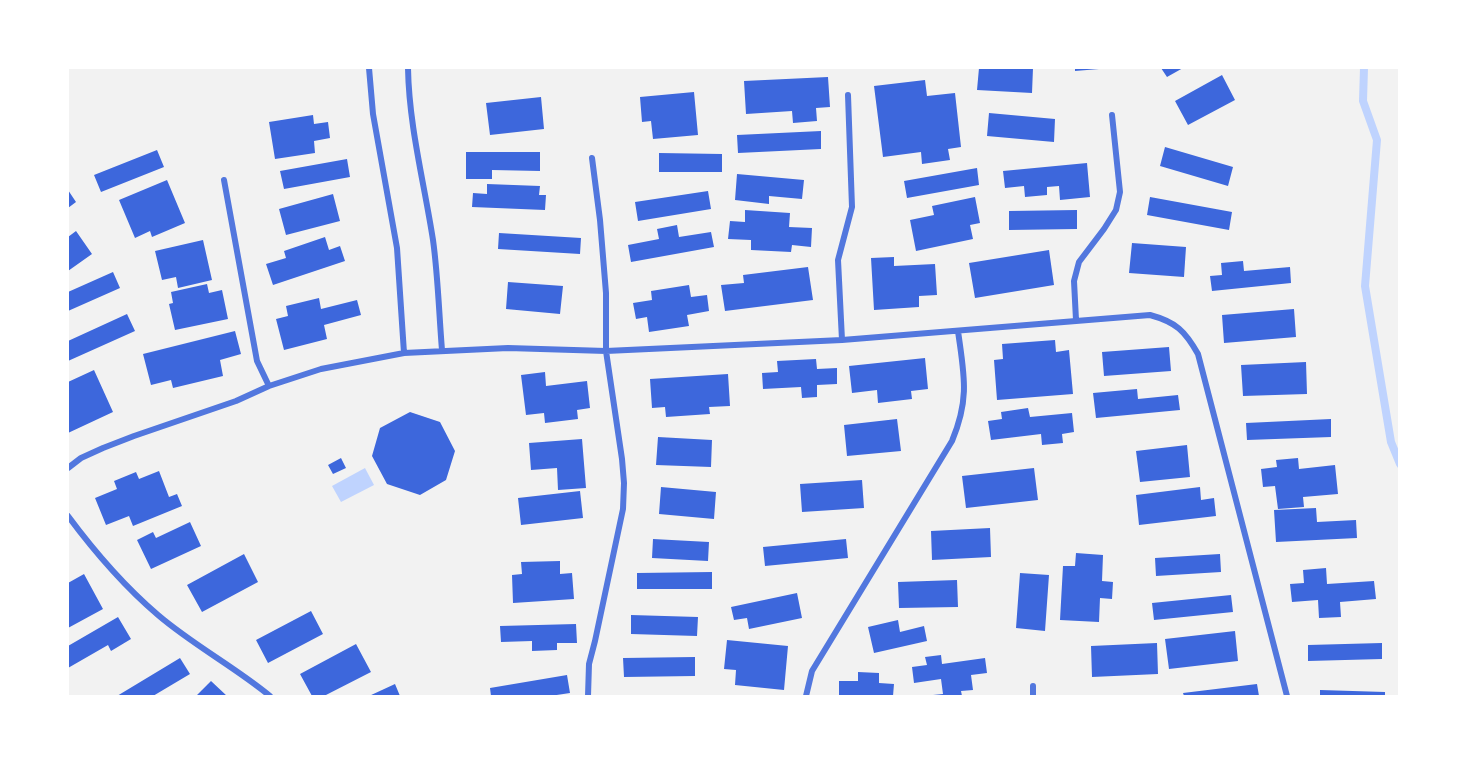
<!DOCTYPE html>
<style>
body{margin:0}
#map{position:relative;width:1467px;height:764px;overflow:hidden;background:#f2f2f2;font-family:Inter,sans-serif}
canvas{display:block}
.frame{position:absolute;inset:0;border:69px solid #fff;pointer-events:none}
</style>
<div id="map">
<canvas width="1467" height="764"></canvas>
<div class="frame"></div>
</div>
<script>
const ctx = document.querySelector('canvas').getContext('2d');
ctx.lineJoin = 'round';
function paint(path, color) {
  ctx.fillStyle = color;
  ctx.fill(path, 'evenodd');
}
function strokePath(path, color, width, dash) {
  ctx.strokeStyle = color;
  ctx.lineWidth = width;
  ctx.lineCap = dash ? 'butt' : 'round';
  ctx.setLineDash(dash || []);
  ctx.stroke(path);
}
paint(new Path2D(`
 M365,468L374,485L341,502L332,486Z`), '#bfd3fe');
strokePath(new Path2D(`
 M1364,68L1363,101L1377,140L1365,286L1391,442L1400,464`), '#bfd3fe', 8);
paint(new Path2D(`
 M979,68H1033L1032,93L977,90Z
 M1075,68H1099V69L1075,71Z
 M1161,68H1183L1167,77Z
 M1222,75L1235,100L1188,125L1175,101Z
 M828,77L830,107L816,108L817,121L793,123L792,111L746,114L744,81Z
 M925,80L927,96L955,93L961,147L948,149L950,160L922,164L921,152L883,157L874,86Z
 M694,92L698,135L653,139L651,121L642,122L640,97Z
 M541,97L544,129L490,135L486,103Z
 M989,113L1055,119L1054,142L987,136Z
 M313,115L314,124L328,122L330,138L314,141L315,153L275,159L269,122Z
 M821,131V149L738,153L737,135Z
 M1165,147L1233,167L1228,186L1160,166Z
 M157,150L164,167L101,192L94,175Z
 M466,152H540V171L492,170V179H466Z
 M659,153L722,154V172H659Z
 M347,159L350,177L284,189L280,171Z
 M1087,163L1090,197L1060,200L1059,186L1047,187V195L1025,197L1024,186L1005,188L1003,171Z
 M977,168L979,185L907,198L904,181Z
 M737,174L804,180L802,199L769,196V204L735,200Z
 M167,180L185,223L152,237L150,231L135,238L119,200Z
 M487,184L540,186L539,195H546L545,210L472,207L473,193L487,194Z
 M68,190L76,202L68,208Z
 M708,191L711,209L638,221L635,202Z
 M333,194L340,221L286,235L279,209Z
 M975,197L980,223L970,225L973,239L916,251L910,220L934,215L932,206Z
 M1150,197L1232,212L1229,230L1147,215Z
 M745,210L790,213L789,227L812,228L811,247L792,245L791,252L751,250V240L728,239L730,221L745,222Z
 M1077,210V229L1009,230V211Z
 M677,225L679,237L711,232L714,247L631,262L628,245L659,239L657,229Z
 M76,231L92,254L68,271V237Z
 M499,233L581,238L580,254L498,249Z
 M325,237L329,250L340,246L345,261L273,285L266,264L286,258L284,251Z
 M203,240L212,280L178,288L176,277L162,280L155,251Z
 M1132,243L1186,247L1184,277L1129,273Z
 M1049,250L1054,285L975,298L969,263Z
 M894,257V266L935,264L937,295L919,296V307L874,310L871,258Z
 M1243,261L1244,271L1290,267L1291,283L1212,291L1210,276L1222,275L1221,263Z
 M808,267L813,300L725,311L721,285L744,283L743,275Z
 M113,272L120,288L68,311V292Z
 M508,282L563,286L560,314L506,309Z
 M207,284L209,293L222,290L228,319L175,330L169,304L173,303L171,292Z
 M689,285L691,297L707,295L709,311L687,315L689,326L649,332L647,317L636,319L633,303L652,300L651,291Z
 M319,298L321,309L357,300L361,315L324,325L327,339L284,350L276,319L288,316L286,306Z
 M1294,309L1296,337L1224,343L1222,315Z
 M127,314L135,331L68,361V341Z
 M235,331L241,354L220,360L223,376L173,388L171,380L151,385L143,354Z
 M1055,340L1056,352L1069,350L1073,394L997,400L994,360L1003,359L1002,344Z
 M1169,347L1171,371L1104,376L1102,352Z
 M925,358L928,389L911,391L912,399L878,403L877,390L852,393L849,366Z
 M816,359L817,369L837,368V384L817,385V397L802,398L801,387L763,389L762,373L778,372L777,361Z
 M1306,362L1307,394L1243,396L1241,365Z
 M94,370L113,412L68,433V382Z
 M545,372L546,386L587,381L590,408L577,410L578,419L545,423L544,413L526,415L521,375Z
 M728,374L730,406L709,407L710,414L666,417L665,407L652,408L650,379Z
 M1137,389L1138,399L1178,395L1180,410L1096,418L1093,393Z
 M1028,408L1030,417L1072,413L1074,432L1062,434L1063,443L1042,445L1041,434L991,440L988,421L1002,419L1001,412Z
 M410,412L440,422L455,451L446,480L420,495L387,484L372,456L380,428Z
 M897,419L901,451L847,456L844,425Z
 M1331,419V437L1247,440L1246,423Z
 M658,437L712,440L711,467L656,465Z
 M582,439L586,488L558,490L557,468L531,470L529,443Z
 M1187,445L1190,477L1140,482L1136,451Z
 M341,458L346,468L333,474L328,465Z
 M1298,458L1299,469L1335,465L1338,494L1303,497L1304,507L1278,509L1275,486L1263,487L1261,469L1277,467L1276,460Z
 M1034,468L1038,500L966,508L962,476Z
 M159,471L169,497L177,494L182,506L133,526L129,516L106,525L95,498L117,489L114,481L136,472L139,479Z
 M862,480L864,508L802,512L800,484Z
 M661,487L716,492L714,519L659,514Z
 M1200,487L1201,500L1214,498L1216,516L1139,525L1136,495Z
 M580,491L583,518L521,525L518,498Z
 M1316,508L1317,522L1356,520L1357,538L1276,542L1274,510Z
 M190,522L201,546L151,569L137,540L153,532L156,538Z
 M990,528L991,557L932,560L931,531Z
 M653,539L709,542L708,561L652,558Z
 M846,539L848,558L765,566L763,547Z
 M1076,553L1103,555L1102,581L1113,582L1112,599L1100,598L1099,622L1060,620L1063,566H1075Z
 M244,554L258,582L202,612L187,585Z
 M1220,554L1221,572L1156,576L1155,558Z
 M560,561V574L572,573L574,599L513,603L512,575L522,574L521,562Z
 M1326,568L1327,584L1374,581L1376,599L1340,602L1341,617L1319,618L1318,600L1292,602L1290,584L1304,583L1303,570Z
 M712,572V589H637V573Z
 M1020,573L1049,575L1045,631L1016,628Z
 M84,574L103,609L68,628V583Z
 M957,580L958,607L899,608L898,582Z
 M797,593L802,618L749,629L747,618L734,620L731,607Z
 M1231,595L1233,612L1154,620L1152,603Z
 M311,611L323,634L268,663L256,640Z
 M631,615L698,617L697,636L631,634Z
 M118,617L131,639L111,651L108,645L68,668V646Z
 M898,620L900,632L924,626L927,641L874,653L868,627Z
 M576,624L577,643H557V650L532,651V641L501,642L500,626Z
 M1235,631L1238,661L1169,669L1165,639Z
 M727,640L788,646L784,690L735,685L736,670L724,669Z
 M1157,643L1158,674L1092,677L1091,646Z
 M1382,643V659L1308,661V645Z
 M356,644L371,672L324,696H312L300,674Z
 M941,655L942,664L985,658L987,673L971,675L973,690L961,691L962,696H933V695L943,694L941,679L914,683L912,667L927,665L925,657Z
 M695,657V676L624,677L623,658Z
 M180,658L190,674L153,696H117Z
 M858,672L879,673V683L894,684L893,696H839V681H858Z
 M567,675L570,693L550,696H491L490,688Z
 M211,681L227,696H196Z
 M395,684L400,696H369Z
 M1257,684L1259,696H1184L1183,693Z
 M1320,690L1385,692V696H1320Z`), '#3d67dc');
strokePath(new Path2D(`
 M369,68L373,114L397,248L404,353
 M408,68C409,126 424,182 433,240C438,276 439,314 442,350
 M224,180L257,361L269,386
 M1076,320L1074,281L1079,262L1104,229L1116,210L1120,192L1112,115
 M842,340L838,260L852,207L848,95
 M68,468L81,458L103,448L134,436L236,401L269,386L321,369L404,353L508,348L606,351L842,340L1150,315C1176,322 1185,331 1198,354L1287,696
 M68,516C94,551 124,586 158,615C193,645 235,667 270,696
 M588,696L589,664L595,641L623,509L624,483L622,459L606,351V293L600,220L592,158
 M806,696L812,671L952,441C970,398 964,375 958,331
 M1033,696V686`), '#5277de', 6);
</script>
